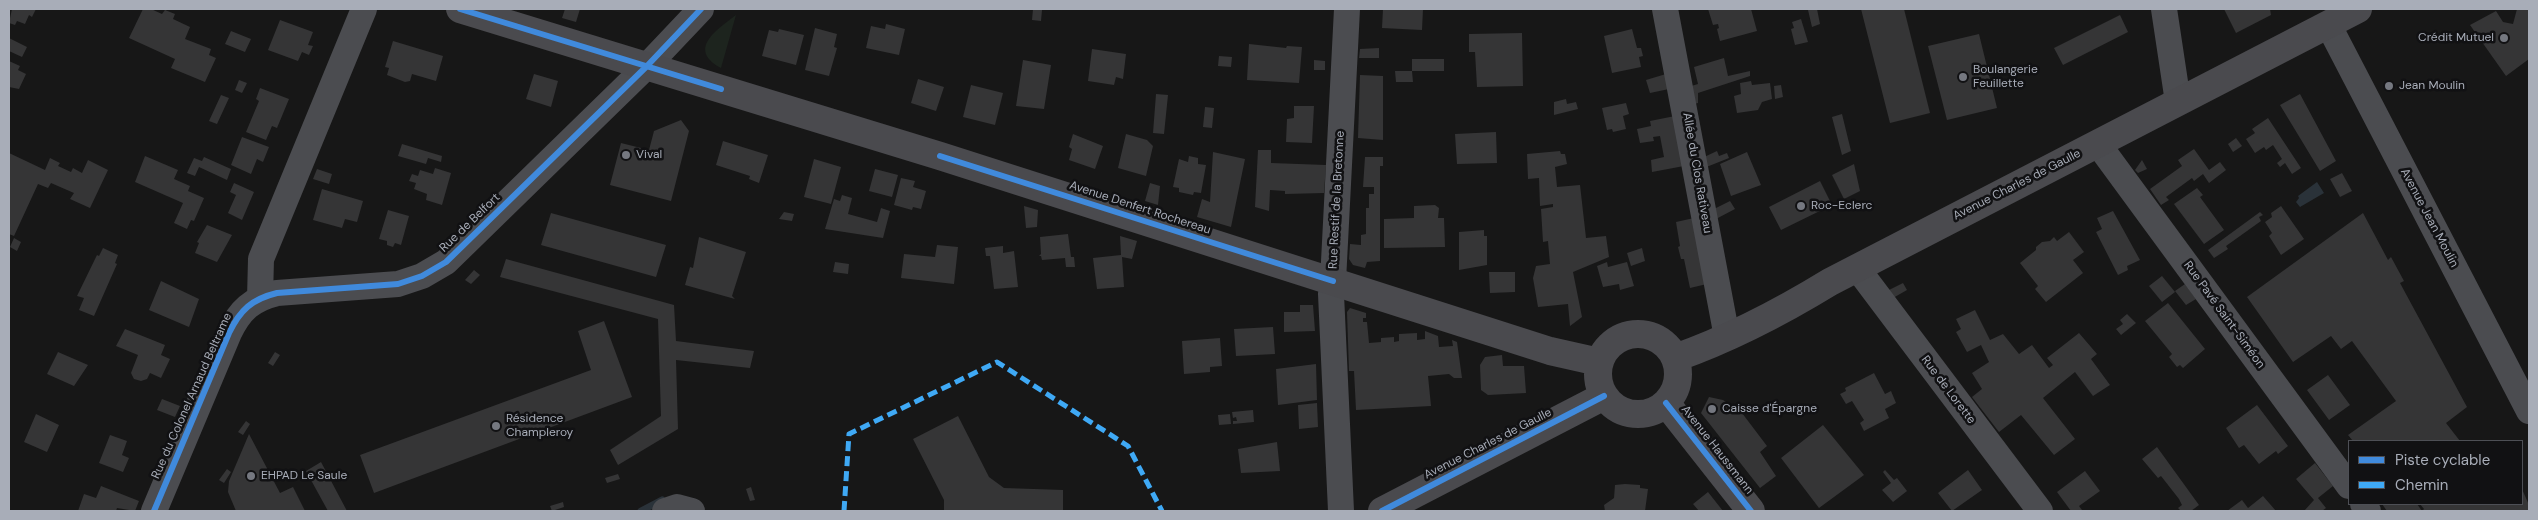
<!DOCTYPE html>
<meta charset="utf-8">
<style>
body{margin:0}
#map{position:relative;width:2538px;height:520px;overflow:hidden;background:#171717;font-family:"DM Sans",sans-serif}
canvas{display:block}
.frame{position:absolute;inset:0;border:10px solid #a8adb8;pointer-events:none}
.legend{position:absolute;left:2348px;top:440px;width:175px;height:65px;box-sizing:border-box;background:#111113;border:1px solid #4d4f55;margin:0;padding:6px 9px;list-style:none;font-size:15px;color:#a8adb8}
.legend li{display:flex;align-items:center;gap:10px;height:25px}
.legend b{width:25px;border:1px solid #4d4f55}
</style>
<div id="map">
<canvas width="2538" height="520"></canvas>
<div class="frame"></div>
<ul class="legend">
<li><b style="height:6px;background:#408adc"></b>Piste cyclable</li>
<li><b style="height:6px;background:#3fa9f5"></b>Chemin</li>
</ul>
</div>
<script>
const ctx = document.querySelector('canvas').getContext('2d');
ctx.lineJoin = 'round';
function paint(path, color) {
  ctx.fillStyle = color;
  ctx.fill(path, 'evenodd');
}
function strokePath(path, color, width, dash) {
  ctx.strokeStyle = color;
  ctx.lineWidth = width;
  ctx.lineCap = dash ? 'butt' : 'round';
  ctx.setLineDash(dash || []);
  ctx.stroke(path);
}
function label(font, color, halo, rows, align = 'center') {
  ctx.font = font + ' "DM Sans",sans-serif';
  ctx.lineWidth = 5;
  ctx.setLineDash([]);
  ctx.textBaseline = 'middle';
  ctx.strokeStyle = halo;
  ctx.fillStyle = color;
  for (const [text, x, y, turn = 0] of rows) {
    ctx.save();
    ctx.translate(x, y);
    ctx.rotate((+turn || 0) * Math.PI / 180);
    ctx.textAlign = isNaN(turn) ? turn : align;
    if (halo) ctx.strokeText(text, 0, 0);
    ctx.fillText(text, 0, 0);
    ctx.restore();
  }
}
paint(new Path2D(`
 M736,15L721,68C686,49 718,29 736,15Z`), '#1d241e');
paint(new Path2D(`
 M2317,182L2324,193L2300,207L2296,202L2299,198L2298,196Z`), '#2a3239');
strokePath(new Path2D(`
 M641,511L662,500`), '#2a3239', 7);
paint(new Path2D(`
 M12,9H36L32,17L29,15L25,24L17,21L15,25L9,23Z
 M143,9H151L162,14L165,10L175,14L173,19L190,27L185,39L211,49L209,55L216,58L205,82L171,68L175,59L129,38Z
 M565,9H580L576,22L562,18Z
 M1033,9L1042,10L1041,21L1032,20Z
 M1383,9H1423L1422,30L1382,28Z
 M1708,9H1751L1757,31L1720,41L1717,29L1719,28L1718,24L1713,25Z
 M1817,9L1820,24L1812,27L1808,10Z
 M1861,9H1904L1930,113L1890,123Z
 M2224,9H2270L2271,15L2236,33Z
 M2517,9H2529V59L2506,76L2470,25L2496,11L2503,22L2513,24Z
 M2120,15L2128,32L2063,65L2054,48Z
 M1801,19L1808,42L1795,45L1791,29L1794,28L1792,22Z
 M280,20L313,32L308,45L313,46L309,55L302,52L298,61L268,50Z
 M886,24L905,29L899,55L866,48L871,26L885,29Z
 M815,28L837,34L834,47L837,48L829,76L805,70Z
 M779,29L804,35L796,65L762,56L769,30L778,32Z
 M1632,29L1637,48H1641L1643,56L1639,57L1641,67L1612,73L1604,36Z
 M231,31L251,39L245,52L225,44Z
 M1522,33L1523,86L1477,87L1475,52H1469V34Z
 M1979,34L1997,108L1947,120L1928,46Z
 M9,38L27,47L22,57L9,51Z
 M393,41L443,56L436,81L412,74L410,81L405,82L387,75L389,68L385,67Z
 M1249,44L1286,48L1287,46L1302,47L1299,83L1247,80Z
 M1379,48V58H1359L1360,49Z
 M1092,49L1126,54L1123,79L1116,77L1114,85L1088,81Z
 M1219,56L1232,57L1231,67L1218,66Z
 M1724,58L1728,76L1750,71V76L1698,93V103L1691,105L1688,87L1698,84L1694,67Z
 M1412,59H1444V71H1412Z
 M1023,60L1051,65L1044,109L1016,106Z
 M1314,60L1325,61V70H1314Z
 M9,61L20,66L18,70L26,74L19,89L9,87Z
 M1395,71H1412L1413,82H1396Z
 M534,74L558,81L551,107L526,99Z
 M1666,74L1669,89L1650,93L1646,80Z
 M1360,75L1383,76V140L1358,138Z
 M918,79L944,87L936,111L911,103Z
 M239,80L247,83L242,93L235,90Z
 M1751,81L1752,85L1770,83L1772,99L1762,102L1758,110L1737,113L1734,96L1741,94L1740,83Z
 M971,85L1003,93L995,125L963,117Z
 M1781,85L1783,97L1775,99L1774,86Z
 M260,88L289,99L277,128L272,126L266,140L246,132L259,101L256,99Z
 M1156,94L1168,95L1164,134L1153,133Z
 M2300,94L2336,161L2320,171L2280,105Z
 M221,95L229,98L217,124L209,121Z
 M1566,99L1567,104L1576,102L1578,109L1554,115V102Z
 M1626,103L1629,114L1623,116L1626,129L1613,132L1612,129L1607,130L1602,108Z
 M1294,106H1314L1312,143L1286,142L1287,119L1294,118Z
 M1205,107L1214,108L1212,128L1203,127Z
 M1842,114L1851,151L1842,155L1832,117Z
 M1675,116L1684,166L1652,172L1651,160L1664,157L1660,136L1653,137L1654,141L1640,143L1637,129L1651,126L1650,121Z
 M2268,118L2301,168L2292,174L2285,163L2280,167L2277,163L2282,159L2273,145L2266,150L2264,147L2255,153L2246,139L2255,133L2252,129Z
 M681,120L689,131L671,201L610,185L621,143L649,150L654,131Z
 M1496,132L1497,163L1457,164L1455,134Z
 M1073,134L1103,146L1095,169L1069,160L1072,149L1069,147Z
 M1126,134L1147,140L1153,146L1146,176L1118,168Z
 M242,137L269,147L263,162L257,159L251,174L231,165Z
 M2236,138L2242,146L2233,152L2228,144Z
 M723,141L768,155L759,183L749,179L750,176L716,165Z
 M402,144L442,156L441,162L428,158L426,164L398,156Z
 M2194,149L2209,170L2220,162L2226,170L2209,183L2203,174L2194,181L2192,178L2166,197L2169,200L2161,205L2150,189L2182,166L2178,160Z
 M1258,150H1271V163L1326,165L1324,193L1285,194V191L1270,190L1269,211L1255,207Z
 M1560,151L1561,154H1565L1567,164L1555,167L1557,187L1580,185L1586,238L1606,236L1609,257L1573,272L1582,317L1570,326L1568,304L1538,307L1533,278L1536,266L1550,264L1548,241L1543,242L1541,209L1553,207V204L1540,206L1539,178L1528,179L1527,154Z
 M1717,151L1719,156L1727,153L1729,158L1704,168L1702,158Z
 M1213,152L1245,159L1231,227L1197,217L1202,199L1210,202Z
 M1747,152L1761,185L1731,196L1720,164Z
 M9,153L45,170L50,158L60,163L58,166L71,172L73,168L82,173L88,160L108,170L90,208L70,199L74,193L51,183L48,188L38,184L14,236L9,234Z
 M145,156L178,170L174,179L190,186L188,191L204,198L194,221L191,220L187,229L174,223L183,203L135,182Z
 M1189,156L1198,158V164L1206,165L1201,193L1194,192L1193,195L1179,192V188L1173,187L1179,159L1188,162Z
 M204,157L231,169L227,180L199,167L195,176L187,173L194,158L202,161Z
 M1365,157H1383V166H1380V261L1367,262L1365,268L1353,265L1349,259L1350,244L1361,245V235L1366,234V208H1369V194H1374V187H1363Z
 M814,159L841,167L831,204L804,197Z
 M2142,160L2147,169L2138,173L2135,170Z
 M1854,164L1860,191L1844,199L1832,175Z
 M435,168L451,173L442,205L426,200L427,194L414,189L416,183L409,181L412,174L418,176L420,170L433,174Z
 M317,169L332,174L329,184L313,179Z
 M875,169L898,175L892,197L869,191Z
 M2342,173L2352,191L2340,197L2330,179Z
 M901,178L915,181L913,187L926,191L921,209L913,207L912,210L894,205Z
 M1820,181L1832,205L1781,230L1769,207Z
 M234,183L254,192L242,220L228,213L236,195L230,192Z
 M1150,183L1160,186L1158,205L1145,201Z
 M2197,188L2203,195L2200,197L2224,230L2204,244L2174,204Z
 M322,189L363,201L357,222L345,219L342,228L313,220Z
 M842,195L852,198L848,214L877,222L881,208L890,211L883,238L825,229L834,199L840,201Z
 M1730,201L1735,209L1714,220L1712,210Z
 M1435,205L1439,208L1438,218H1444L1445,247L1384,248V219L1414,218V206Z
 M1024,206L1038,210L1037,227L1026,228Z
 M2281,206L2304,239L2281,255L2269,236L2272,233L2265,222L2272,217L2271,213Z
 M388,210L409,216L401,245L395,243L393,247L387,245V241L379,239Z
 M2113,211L2140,260L2127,266L2128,270L2118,275L2096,232L2102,229L2097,218Z
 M784,212L794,214L792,221L779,219Z
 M2260,212L2263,215L2259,217L2261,221L2226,246L2228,249L2214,258L2208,250Z
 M551,213L666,245L656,277L541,245Z
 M2363,213L2388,260L2391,257L2404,281L2400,283L2467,407L2446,423L2460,441H2353L2348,435L2396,401L2352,341L2341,349L2331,336L2293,362L2247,297Z
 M1694,218L1707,284L1690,288L1684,259H1681L1678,247L1680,246L1676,222Z
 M207,225L232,235L217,262L195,253L199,243L197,242Z
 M1484,230V236H1487V265L1459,270V232Z
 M2069,232L2084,252L2073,260L2083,273L2046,302L2035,289L2038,286L2020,263L2036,250V247L2042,242L2050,241L2054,237L2057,241Z
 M1068,234L1071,257H1074L1075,267H1066L1065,258L1042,260L1041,256H1039L1041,254L1040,237Z
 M1120,236L1137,241L1132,259L1122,257L1124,287L1097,289L1093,258L1121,255Z
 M699,237L746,252L732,296L735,299L685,285L690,267L693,268Z
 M14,238L21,242L17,251L10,247Z
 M937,245L958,247L954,284L901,278L904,254L935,257Z
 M1003,246V253L1014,251L1018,287L994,289L990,256H986L985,248Z
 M103,248L118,255L115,263L117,264L94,316L79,310L84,298L77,296L97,255L99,256Z
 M1642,248L1645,261L1631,266L1627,253Z
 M506,259L674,305L676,341L754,351L750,368L676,360L678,429L618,465L610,450L661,416L658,319L500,277Z
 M835,262L849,264L848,274L833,272Z
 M1607,262L1608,267L1627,262L1634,286L1620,290L1619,284L1603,287L1597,266Z
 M474,270L480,275L471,284L465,280Z
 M1489,272H1515V292L1490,293Z
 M2162,276L2175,292L2162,302L2149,286Z
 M161,281L199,299L189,327L149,310Z
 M1903,283L1907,290L1893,298L1887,291Z
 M2185,284L2196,299L2186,305L2175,291Z
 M2168,303L2205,349L2183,368L2180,365L2177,367L2169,357L2172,354L2145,321Z
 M1300,305H1313L1315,331L1284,332V312H1300Z
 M1350,308L1366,313V318H1363V322H1367L1369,343L1381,342V338L1394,337V342L1399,341V334L1417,333V340L1425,339V331L1438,336L1439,347L1453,346L1452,340L1457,342L1462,378H1454L1449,374L1428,376L1431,406L1356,410L1354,371H1349L1347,312Z
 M1975,310L1990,340L2003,334L2019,354L2032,345L2049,368L2053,365L2047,358L2079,333L2097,354L2091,359L2110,385L2093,396L2075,372L2043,398L2075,439L2054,455L2021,415L1999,432L1972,397L1982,389L1972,373L1989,362L1981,345L1967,352L1956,332L1961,329L1956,319Z
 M2127,314L2136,323L2121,335L2116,329L2123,324L2120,320Z
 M604,321L632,397L374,493L360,455L591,370L578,331Z
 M1273,327L1275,354L1236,356L1234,329Z
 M125,329L165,345L161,355L170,359L161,378L150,373L147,379L141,381L134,379L131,373L138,355L116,346Z
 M1220,338L1222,366L1210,367V372L1184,374L1182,341Z
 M58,352L88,365L74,386L47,374Z
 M275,352L280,355L273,366L268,363Z
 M1502,355L1503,366H1524L1526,393L1488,395L1481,390L1480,365L1485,357Z
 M1316,364L1317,400L1278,405L1276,369Z
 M1874,373L1885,394L1891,391L1896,403L1885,409L1889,418L1864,431L1860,423L1864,420L1857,409L1852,401L1846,404L1840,394L1846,391L1845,388Z
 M2328,375L2350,405L2329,420L2307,390Z
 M1709,397L1723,400L1742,413L1767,446L1760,452L1776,476L1760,488L1701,413Z
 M162,399L180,406L175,417L157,410Z
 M1317,403L1318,427L1299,429L1298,405Z
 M2257,405L2288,446L2278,454L2276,451L2259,464L2244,445L2239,448L2226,428Z
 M1253,410L1254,422L1233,424V421H1237L1236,417L1233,418L1232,412Z
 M36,414L59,425L47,452L24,442Z
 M1230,414L1231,424L1219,425L1218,415Z
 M958,416L989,477L1004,488L1063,490V511H944V500L913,439Z
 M246,421L250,424L243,435L238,432Z
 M1823,425L1864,475L1819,508L1781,458Z
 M249,434L280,493L293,487L305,511H236L228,492L229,481Z
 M110,435L127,441L122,455L129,458L123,472L99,463Z
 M1277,442L1280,471L1241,473L1238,449Z
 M2157,447L2199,505L2191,511H2181L2178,508L2182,505L2179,499L2161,476L2158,478L2142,459Z
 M321,462L347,511H328L306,471Z
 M2315,463L2333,486L2318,498L2326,508L2322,511H2304L2314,500L2296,479Z
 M227,469L231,472L224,483L219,480Z
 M1885,470L1894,480L1897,478L1907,491L1893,502L1882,490L1891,483L1883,472Z
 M1968,470L1982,490L1952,511L1938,493Z
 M2085,471L2100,491L2079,506L2082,510L2080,511H2071L2057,492Z
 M618,474L620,479L607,483L605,478Z
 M1625,484L1640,485V488L1648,489L1645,511H1605L1604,505L1614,498L1615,485Z
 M101,486L139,501L135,511L117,508L116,511H78L84,494L96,498Z
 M751,487L755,500L750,501L746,489Z
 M2522,489L2529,505V511H2387L2382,504H2417L2422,511L2424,509L2420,504H2522Z
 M1708,492L1723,511H1699L1693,504Z
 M2263,496L2276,511H2227L2242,500L2248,508Z
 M563,502L564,507L552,511L550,506Z`), '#353536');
strokePath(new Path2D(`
 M1665,9L1727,337
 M2164,9L2178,102
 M2328,24L2529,411
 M2098,144L2349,486
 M1857,268L2040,511
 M260,298L261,259L364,9
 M2363,504L2368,511
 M154,511L229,333C240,310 252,299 277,293L398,284L422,276L446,262L647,66L701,9
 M665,511L677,507L692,511
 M1341,511L1331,294L1333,281L1347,9`), '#4b4c50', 26);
strokePath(new Path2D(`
 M460,9L940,156L1550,351L1599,362
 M1598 374a40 40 0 1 1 80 0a40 40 0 1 1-80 0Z
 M1675,358C1729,339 1781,312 1830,282L2358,9
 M1666,403L1751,511
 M1382,511L1604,396`), '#4a4a4e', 28);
strokePath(new Path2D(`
 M844,511L849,434L997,362L1128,446L1162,511`), '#3fa9f5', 5, [10, 5]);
strokePath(new Path2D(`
 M460,9L721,89
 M940,156L1333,281
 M1666,403L1751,511
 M154,511L229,333C240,310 252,299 277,293L398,284L422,276L446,262L647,66L701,9
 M1382,511L1604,396`), '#408adc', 6);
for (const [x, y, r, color] of [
 [2504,38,5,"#757880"],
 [1963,77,5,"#757880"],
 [2389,86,5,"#757880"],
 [626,155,5,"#757880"],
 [1801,206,5,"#757880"],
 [1712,409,5,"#757880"],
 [496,426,5,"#757880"],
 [251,476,5,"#757880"]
]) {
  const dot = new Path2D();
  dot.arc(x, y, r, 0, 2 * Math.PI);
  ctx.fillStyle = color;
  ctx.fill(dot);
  strokePath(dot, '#111113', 2);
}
label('12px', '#a8adb8', '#111113', [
 ["Crédit Mutuel",2494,38,"right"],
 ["Boulangerie",1973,70],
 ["Feuillette",1973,84],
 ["Jean Moulin",2399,86],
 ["Vival",636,155],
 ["Roc-Eclerc",1811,206],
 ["Caisse d'Épargne",1722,409],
 ["Résidence",506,419],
 ["Champleroy",506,433],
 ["EHPAD Le Saule",261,476]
], 'left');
label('12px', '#a8adb8', '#111113', [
 ["Allée du Clos Rativeau",1697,173,80],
 ["Avenue Charles de Gaulle",2017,185,-27],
 ["Rue Restif de la Bretonne",1337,200,-87],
 ["Avenue Denfert Rochereau",1140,208,18],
 ["Avenue Jean Moulin",2429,218,62],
 ["Rue de Belfort",470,223,-44],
 ["Rue Pavé Saint-Siméon",2224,315,54],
 ["Rue de Lorette",1948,390,53],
 ["Rue du Colonel Arnaud Beltrame",192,396,-66],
 ["Avenue Charles de Gaulle",1488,444,-27],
 ["Avenue Haussmann",1717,450,52]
]);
</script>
